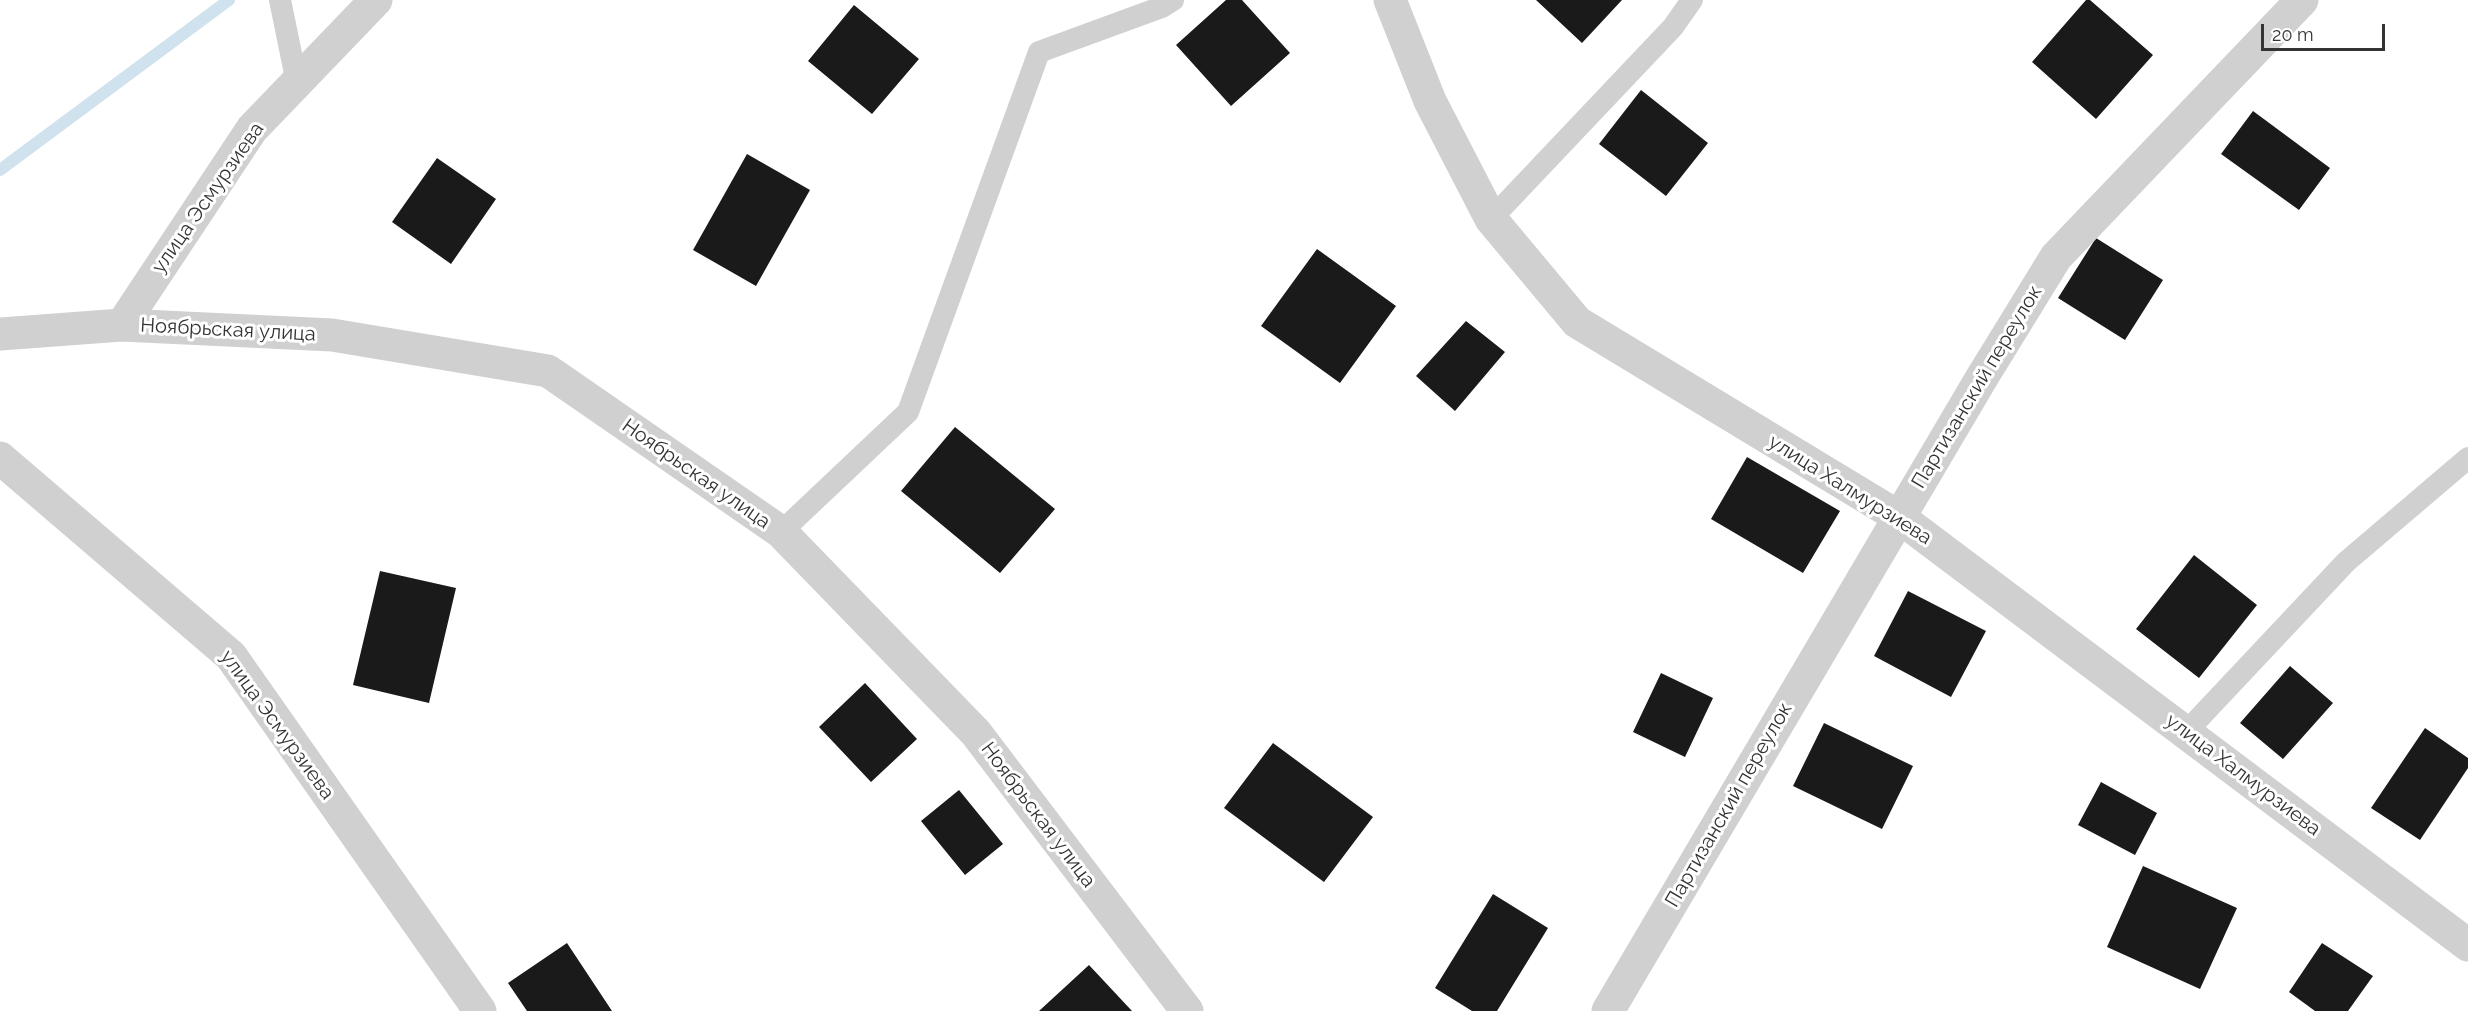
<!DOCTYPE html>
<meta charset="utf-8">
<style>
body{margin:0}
#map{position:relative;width:2468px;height:1011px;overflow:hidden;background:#fff;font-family:Raleway,sans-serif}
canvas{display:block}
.scale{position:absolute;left:2261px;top:24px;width:124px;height:27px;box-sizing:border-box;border:3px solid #333;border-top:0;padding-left:8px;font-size:18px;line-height:21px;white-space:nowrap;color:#333;-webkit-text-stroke:4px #fff;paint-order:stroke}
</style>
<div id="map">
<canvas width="2468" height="1011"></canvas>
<div class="scale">20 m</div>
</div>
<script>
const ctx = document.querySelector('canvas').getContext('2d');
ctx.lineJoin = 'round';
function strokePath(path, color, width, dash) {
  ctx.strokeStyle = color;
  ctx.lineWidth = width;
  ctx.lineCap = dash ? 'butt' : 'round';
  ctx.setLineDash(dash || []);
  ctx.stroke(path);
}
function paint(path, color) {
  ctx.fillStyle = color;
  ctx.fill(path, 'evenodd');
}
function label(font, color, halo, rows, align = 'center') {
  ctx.font = font + ' Raleway,sans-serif';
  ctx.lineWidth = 6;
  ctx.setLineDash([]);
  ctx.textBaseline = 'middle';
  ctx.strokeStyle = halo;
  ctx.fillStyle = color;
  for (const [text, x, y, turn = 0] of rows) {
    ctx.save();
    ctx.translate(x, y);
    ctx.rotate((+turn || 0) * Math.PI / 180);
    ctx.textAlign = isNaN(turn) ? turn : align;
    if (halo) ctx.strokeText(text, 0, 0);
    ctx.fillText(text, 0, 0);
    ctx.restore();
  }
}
strokePath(new Path2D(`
 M0,170L229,0`), '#cfe2ee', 12);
paint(new Path2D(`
 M1226,0H1242L1290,53L1231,106L1176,45Z
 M1536,0H1622L1582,43Z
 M2086,0H2090L2153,55L2096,119L2032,62Z
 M854,5L919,59L872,114L808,61Z
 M1641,90L1708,143L1666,196L1599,144Z
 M2253,111L2330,168L2299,210L2221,154Z
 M747,154L810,190L756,286L693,250Z
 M437,158L496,199L451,264L392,222Z
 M2096,238L2163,280L2125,340L2058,298Z
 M1317,249L1396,306L1340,383L1261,326Z
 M1466,321L1505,352L1455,411L1416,376Z
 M955,427L1055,509L1000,573L901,491Z
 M1747,457L1840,511L1803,573L1711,519Z
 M2194,555L2257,605L2199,678L2136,629Z
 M380,571L456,588L429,703L353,685Z
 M1908,591L1986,631L1951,697L1874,656Z
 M2290,666L2333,703L2283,759L2240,723Z
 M1661,673L1713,698L1685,757L1633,732Z
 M865,683L917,739L871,782L819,727Z
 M1824,723L1913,766L1882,829L1793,786Z
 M2425,728L2468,758V768L2420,840L2371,808Z
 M1273,743L1373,817L1324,882L1224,808Z
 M2101,782L2157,813L2135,855L2078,825Z
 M959,790L1003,844L965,875L921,821Z
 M2143,866L2237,908L2200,989L2107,947Z
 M1493,894L1548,928L1497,1011H1472L1435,988Z
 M567,943L612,1011H527L508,983Z
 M2322,943L2373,976L2348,1011H2315L2289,992Z
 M1089,965L1132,1011H1039Z`), '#1a1a1a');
strokePath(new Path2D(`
 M280,0L297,83
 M1491,219L1673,27L1692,0
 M781,532L908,412L1039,52L1162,7L1173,0
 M2186,732L2346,562L2468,458`), '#d0d0d0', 22);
strokePath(new Path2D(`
 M1390,0L1430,101L1491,219L1577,322L1899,517L2468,945
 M122,325L252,129L376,0
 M0,334L122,325L332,335L548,371L781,532L976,733L1187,1011
 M0,458L231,656L480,1011
 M1608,1011L1981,379L2056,257L2302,0`), '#d0d0d0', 33);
label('20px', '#333', '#fff', [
 ["улица Эсмурзиева",208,198,-55],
 ["Ноябрьская улица",228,330,3],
 ["Партизанский переулок",1977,387,-59],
 ["Ноябрьская улица",696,474,35],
 ["улица Халмурзиева",1850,490,32],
 ["улица Эсмурзиева",277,725,54],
 ["улица Халмурзиева",2243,775,37],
 ["Партизанский переулок",1729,805,-60],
 ["Ноябрьская улица",1038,815,53]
]);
</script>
